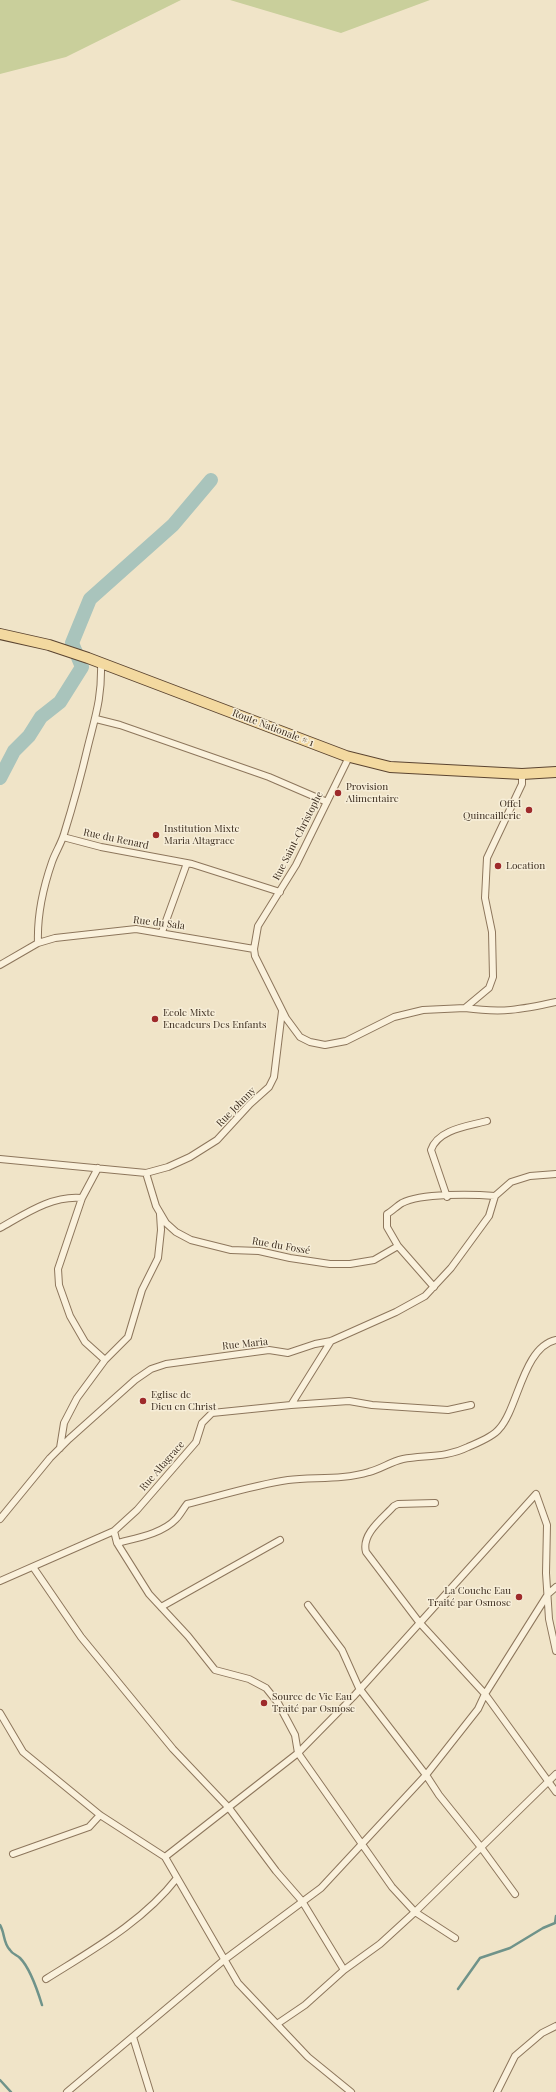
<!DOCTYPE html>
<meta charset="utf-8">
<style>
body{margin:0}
canvas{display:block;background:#f0e4c8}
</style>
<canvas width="556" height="2092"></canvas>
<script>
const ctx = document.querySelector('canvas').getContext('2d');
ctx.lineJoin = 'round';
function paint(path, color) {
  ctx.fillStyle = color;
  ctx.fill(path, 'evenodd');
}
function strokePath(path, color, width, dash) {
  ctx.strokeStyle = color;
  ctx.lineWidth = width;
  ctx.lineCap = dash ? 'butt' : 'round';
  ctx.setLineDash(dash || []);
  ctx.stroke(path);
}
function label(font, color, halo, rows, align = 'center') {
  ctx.font = font + ' "Playfair Display",serif';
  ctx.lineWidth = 3;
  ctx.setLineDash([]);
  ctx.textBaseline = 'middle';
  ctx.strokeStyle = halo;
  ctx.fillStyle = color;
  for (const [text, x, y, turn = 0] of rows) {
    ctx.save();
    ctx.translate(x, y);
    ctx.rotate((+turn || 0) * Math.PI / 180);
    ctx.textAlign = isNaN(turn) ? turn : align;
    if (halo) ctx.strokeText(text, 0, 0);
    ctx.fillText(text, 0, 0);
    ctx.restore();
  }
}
paint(new Path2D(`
 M0,0H181L66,57L0,74Z
 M230,0H430L341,33Z`), '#c9cf9b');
strokePath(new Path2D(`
 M0,1925C5,1933 3,1943 10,1950C12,1954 17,1955 20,1958C30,1968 38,1992 42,2005
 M458,1989L480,1958L510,1948L543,1928L555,1923L556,1916
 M0,2080L11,2092`), '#6f938a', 2.5);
strokePath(new Path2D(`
 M0,778L14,751L29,736L41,717L60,702L82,667L72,643L90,599L173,525L211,480`), '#a9c4bc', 14);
const minor = new Path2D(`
 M96,719L120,725L269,777L327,802
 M349,757L296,865L258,926L254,949L255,956L286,1018L300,1037L310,1042L325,1045L346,1041L394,1017L423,1010L465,1008L489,988L493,977L492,932L485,898L487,858L522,784V774
 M63,837L101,847L192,864L280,892
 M162,932L187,863
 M38,943C37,916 43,888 52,862C55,853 61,844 64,834C73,805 81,776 88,746C96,714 102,697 101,662
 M0,965L38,943L55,938L136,929L254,949
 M465,1008C502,1013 520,1010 556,1002
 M0,1159L146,1173L156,1206L166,1223L176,1232L191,1240L231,1250L259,1251L290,1258L330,1264H350L374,1260L398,1246L434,1287
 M146,1173L168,1167L190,1157L217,1140L250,1104L269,1087L274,1077L282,1011
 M447,1197L431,1150C438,1129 469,1126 487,1121
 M82,1198L58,1269L59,1285L70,1316L85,1342L105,1360
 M0,1228C25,1214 52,1195 82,1198L98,1168
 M398,1246L387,1227V1214C392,1211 397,1206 402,1203C421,1193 473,1194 495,1196
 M291,1405L349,1401L372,1405L448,1410L471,1405
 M60,1448L64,1423L77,1398L105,1360L128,1337L142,1290L158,1258L161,1230L160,1214
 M435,1503L398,1504L394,1506C383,1518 361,1534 366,1552L419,1622L485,1694L556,1792
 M0,1519L50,1458L69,1439L135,1380L151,1369L166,1364L269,1350L288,1353L315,1344L331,1341L396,1312L425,1296L451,1268L489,1216L495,1196L511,1182L530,1176L556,1174
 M114,1531L117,1543L149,1594L188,1636L215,1670L249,1679L266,1688L278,1703L295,1735L298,1753L392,1887L415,1912L455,1938
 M117,1543C136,1538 162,1534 176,1519C180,1515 183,1509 187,1504C220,1496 254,1485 288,1480C314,1477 343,1480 369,1472C381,1469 390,1462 403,1459C424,1455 446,1458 468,1447C477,1443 493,1437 499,1429C518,1409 523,1347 556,1340
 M33,1567L81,1637L173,1749L229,1808L276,1871L302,1901L344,1970
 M0,1581L114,1531L137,1510L196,1442L202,1423L212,1413L291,1405L331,1341
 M308,1605L342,1650L359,1688L426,1775L439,1795L480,1846L515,1894
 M161,1607L280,1540
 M0,1713L23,1752L100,1815L165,1857L238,1983L308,2057L351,2092
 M13,1854L89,1827L100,1815
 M165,1857L298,1753L353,1697L536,1494L547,1525L546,1573L549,1619L556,1651
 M46,1979C92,1950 143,1922 177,1878
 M277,2024L305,2005L344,1970L380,1944L415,1912L556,1774
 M133,2037L150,2092
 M67,2092L224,1960L321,1888L426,1775L478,1709L485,1694L548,1594L556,1587
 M497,2092L515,2056L542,2033L556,2026`);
const primary = new Path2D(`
 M0,634L49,645L88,658L346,756L390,767L522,774L556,772`);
strokePath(minor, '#8d765c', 8);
strokePath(primary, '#5b4430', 12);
strokePath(minor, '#faf1dc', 6);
strokePath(primary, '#f3d9a0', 10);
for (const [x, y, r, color] of [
 [338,793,4,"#9e2a2b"],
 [529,810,4,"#9e2a2b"],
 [156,835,4,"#9e2a2b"],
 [498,866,4,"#9e2a2b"],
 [155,1019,4,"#9e2a2b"],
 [143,1401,4,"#9e2a2b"],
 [519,1597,4,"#9e2a2b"],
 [264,1703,4,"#9e2a2b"]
]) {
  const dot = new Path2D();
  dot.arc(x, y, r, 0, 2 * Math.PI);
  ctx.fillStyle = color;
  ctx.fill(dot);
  strokePath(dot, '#f7eed8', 1.5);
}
label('10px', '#3d2e20', '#f7eed8', [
 ["Route Nationale # 1",273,728,21],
 ["Rue Saint-Christophe",298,836,-63],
 ["Rue du Renard",116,839,12],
 ["Rue du Sala",159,923,7],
 ["Rue Johnny",236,1107,-46],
 ["Rue du Fossé",281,1246,10],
 ["Rue Maria",245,1344,-6],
 ["Rue Altagrace",162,1466,-49]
]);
label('10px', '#3d2e20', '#f7eed8', [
 ["Provision",346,787],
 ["Alimentaire",346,799],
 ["Offel",521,804,"right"],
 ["Quincaillerie",521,816,"right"],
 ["Institution Mixte",164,829],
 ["Maria Altagrace",164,841],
 ["Location",506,866],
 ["Ecole Mixte",163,1013],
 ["Encadeurs Des Enfants",163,1025],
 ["Eglise de",151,1395],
 ["Dieu en Christ",151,1407],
 ["La Couche Eau",511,1591,"right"],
 ["Traité par Osmose",511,1603,"right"],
 ["Source de Vie Eau",272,1697],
 ["Traité par Osmose",272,1709]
], 'left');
</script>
